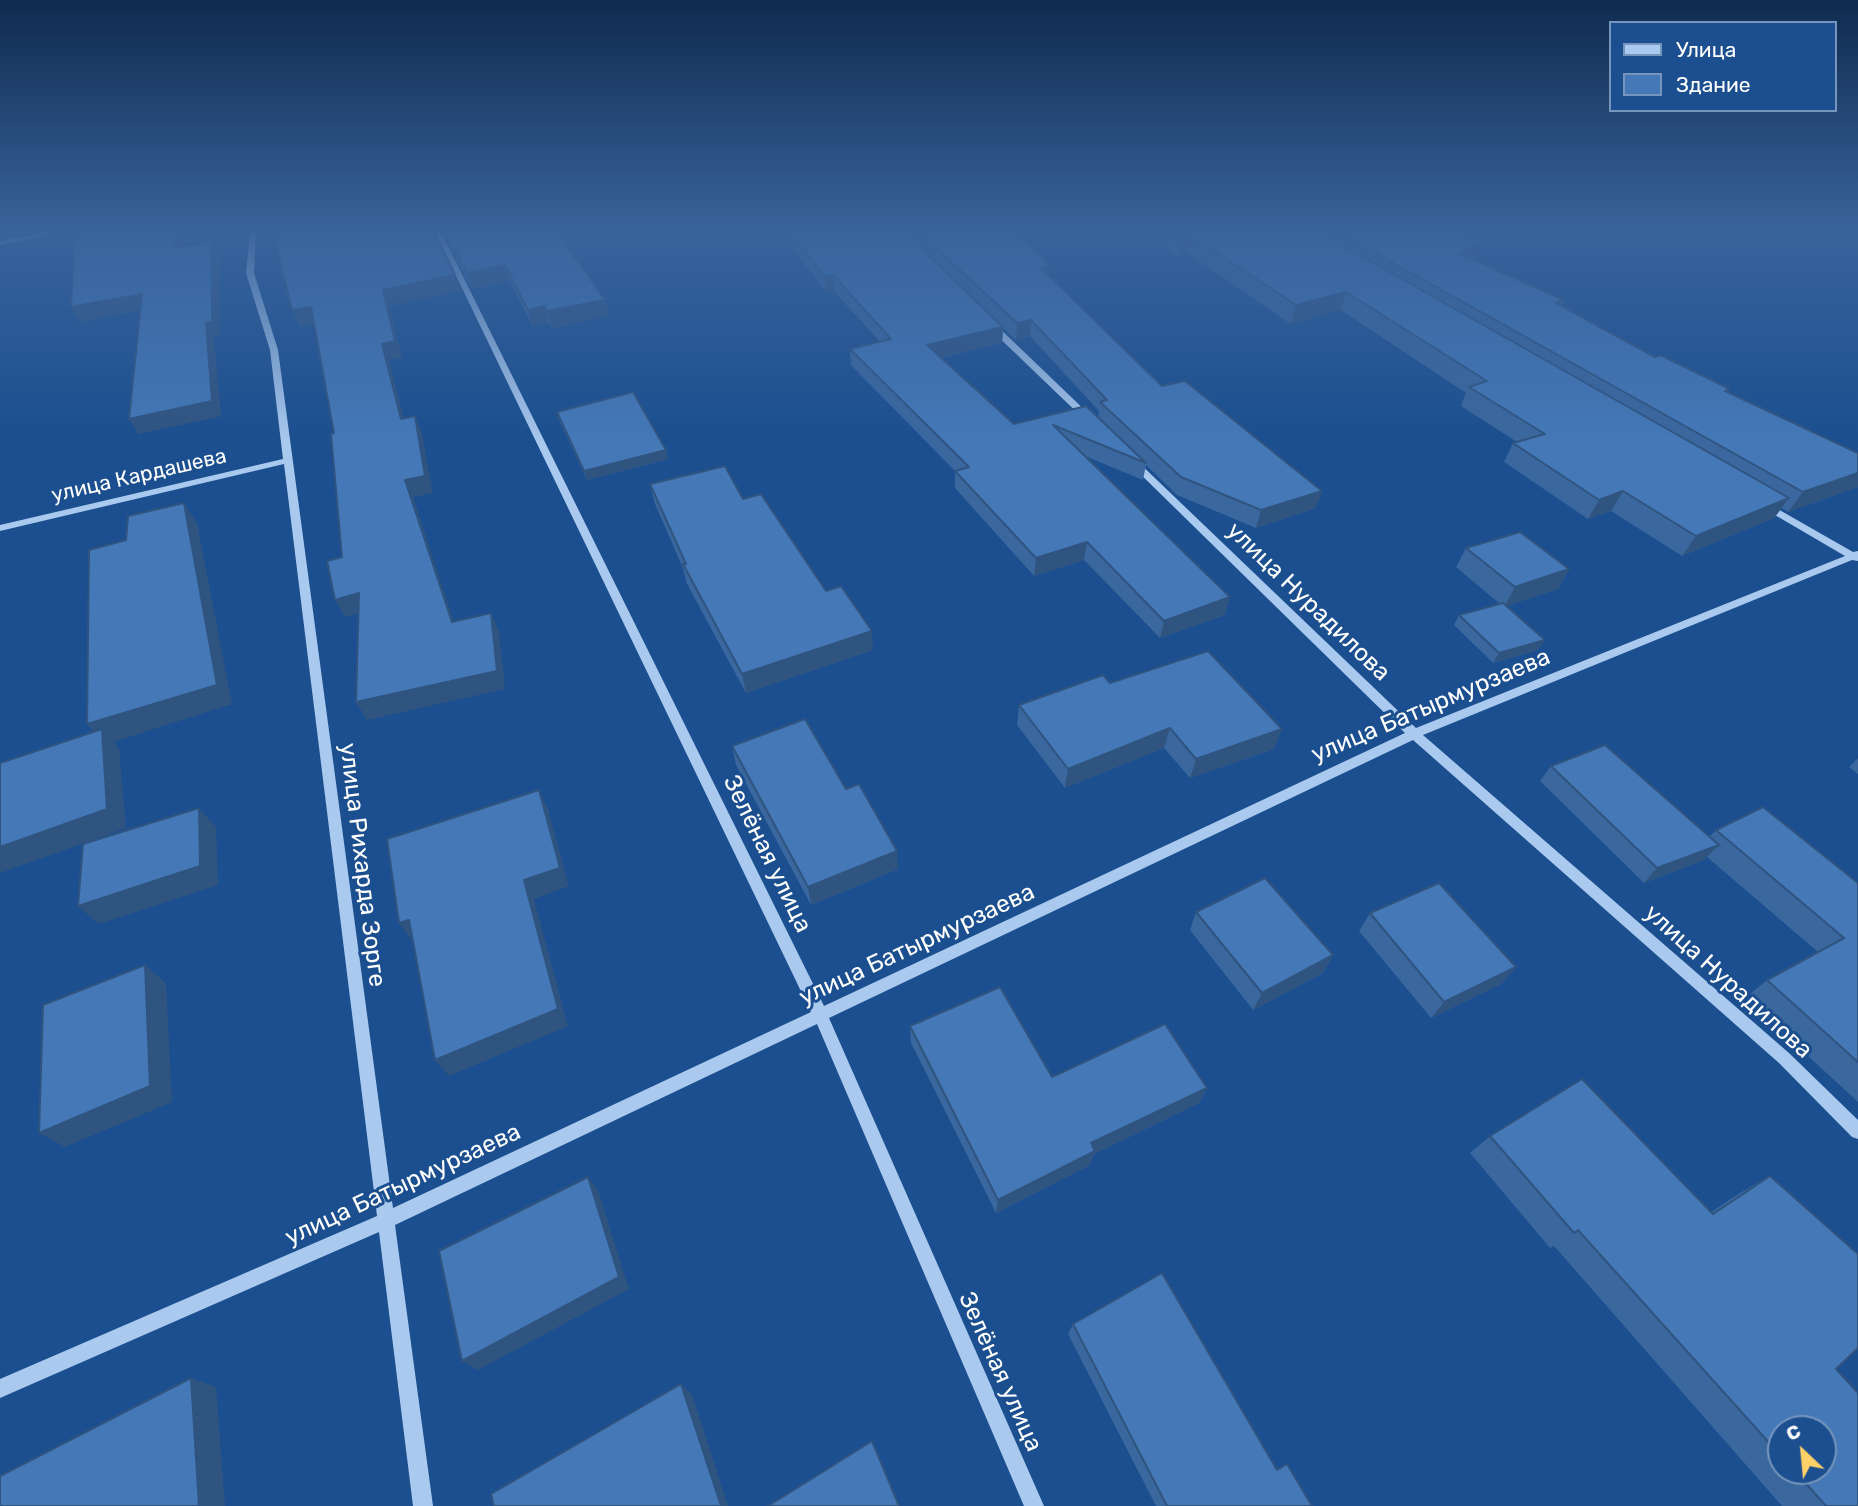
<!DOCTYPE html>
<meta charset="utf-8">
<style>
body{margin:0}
#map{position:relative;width:1858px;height:1506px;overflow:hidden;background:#1b4f8f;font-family:Rubik,sans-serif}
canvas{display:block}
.legend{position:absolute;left:1609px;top:21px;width:228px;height:91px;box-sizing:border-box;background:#1b4f8f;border:2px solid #7695bc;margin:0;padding:9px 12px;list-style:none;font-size:21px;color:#fff}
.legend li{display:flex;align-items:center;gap:14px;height:35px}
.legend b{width:35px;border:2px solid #7695bc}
.north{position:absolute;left:1767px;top:1415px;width:70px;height:70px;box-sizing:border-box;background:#1b4f8f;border:2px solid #7695bc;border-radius:50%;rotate:334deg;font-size:19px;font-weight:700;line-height:28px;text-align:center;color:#fff}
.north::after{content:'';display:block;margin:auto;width:24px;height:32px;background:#ffd166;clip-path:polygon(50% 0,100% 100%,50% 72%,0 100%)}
</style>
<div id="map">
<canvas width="1858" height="1506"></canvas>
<ul class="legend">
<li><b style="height:9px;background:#a9c9ee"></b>Улица</li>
<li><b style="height:19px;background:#4478b7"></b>Здание</li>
</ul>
<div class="north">С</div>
</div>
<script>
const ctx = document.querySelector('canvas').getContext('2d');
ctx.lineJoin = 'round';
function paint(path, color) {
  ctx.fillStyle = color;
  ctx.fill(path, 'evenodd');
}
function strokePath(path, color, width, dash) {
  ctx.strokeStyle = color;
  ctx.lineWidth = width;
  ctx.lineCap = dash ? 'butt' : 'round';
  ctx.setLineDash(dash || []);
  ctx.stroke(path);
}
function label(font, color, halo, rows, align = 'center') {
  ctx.font = font + ' Rubik,sans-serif';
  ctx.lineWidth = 6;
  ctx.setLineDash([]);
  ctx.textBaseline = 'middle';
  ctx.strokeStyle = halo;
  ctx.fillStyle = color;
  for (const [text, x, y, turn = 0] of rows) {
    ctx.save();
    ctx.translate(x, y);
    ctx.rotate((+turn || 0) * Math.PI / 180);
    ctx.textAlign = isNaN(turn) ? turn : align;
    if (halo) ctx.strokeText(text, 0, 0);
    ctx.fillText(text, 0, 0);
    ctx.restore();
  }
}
paint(new Path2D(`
 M49,232H62L0,245V241Z
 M250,232H256L254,273L278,350L393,1208L811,1012L435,232H441L824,1006L1405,733L1129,463V459H1135L1416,728L1845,556L1763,508V504H1769L1853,552L1858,551V561L1852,560L1423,735L1789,1053L1858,1120V1139L1852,1137L1779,1063L1413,740L829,1018L1044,1506H1024L817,1024L395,1225L433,1506H413L379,1232L0,1398V1379L377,1216L284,464L0,531V525L283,459L270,350L246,273Z
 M988,323H994L1092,417V421H1086L988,327Z`), '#a9c9ee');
paint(new Path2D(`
 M442,232H557L605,300L609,316L552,328L549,323L533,326L510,281L472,289Z
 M781,232H1011L1050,266L1049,275L1162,386L1316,508L1256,528L1177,495L1146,465L1143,480L1085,456L1225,615L1160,638L1084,560L1034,576L955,488V471L851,365L850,349L880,342L834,291L826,292ZM1003,328L1016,340L1030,336L1099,411L1098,417L1014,424L941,358L1002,343Z
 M1143,232H1456L1482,242L1475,259L1473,260L1564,300L1561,306L1655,357L1728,393L1858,453V487L1788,512L1782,508L1774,518L1682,556L1611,511L1588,519L1504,462L1513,443L1517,442L1461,406L1466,393L1341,310L1291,324L1188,253L1178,256Z
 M557,412L666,450L668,459L587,480L560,422Z
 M650,484L743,499L826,591L873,650L746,693L687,584L683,568L655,504Z
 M1466,548L1569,569L1558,589L1506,606L1538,650L1493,663L1454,625L1459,615L1500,604L1456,567Z
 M1110,683L1274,749L1190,778L1164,748L1065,788L1017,725L1019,705Z
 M732,746L846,789L898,869L811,905L736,765Z
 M1858,758V774L1849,767Z
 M1551,766L1709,837L1716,830L1858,883V1102L1745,998L1767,980L1818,952L1707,857L1704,860L1644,883L1540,781Z
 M1196,912L1333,955L1323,973L1253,1010L1190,930Z
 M1370,913L1516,967L1501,984L1431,1018L1359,931Z
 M910,1026L1052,1077L1207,1088L1199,1103L1094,1154L1090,1165L996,1213L911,1043Z
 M1490,1136L1711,1212L1740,1193L1770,1176L1836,1369L1858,1506H1782L1554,1246L1550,1248L1470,1153ZM1781,1429L1823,1471H1781Z
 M1073,1324L1276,1469L1287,1464L1312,1506H1156L1068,1334Z`), '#3a679d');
paint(new Path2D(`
 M174,232H181L182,262L174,248Z
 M1191,236L1188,253L1178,256L1181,238Z
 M212,242L219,255L220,336L214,337L221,416L139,434L129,419Z
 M1482,242L1475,259L1451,270L1458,253Z
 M505,265L510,281L472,289L467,273Z
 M1050,266L1049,281L1041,268Z
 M455,275L461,291L389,306L402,358L389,360L408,436L401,419L382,344L383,290Z
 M833,275L834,291L826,292L825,277Z
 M1346,292L1341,310L1291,324L1296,305Z
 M142,294L151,308L80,322L71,307Z
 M605,300L609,316L552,328L547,311Z
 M545,306L549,323L533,326L528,310Z
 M311,307L319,323L300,327L292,310Z
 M1031,320L1030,336L1016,340L1017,323Z
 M1003,327L1002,343L927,361V345Z
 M415,416L422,433L433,493L413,497L460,640L452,622L405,480Z
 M666,450L668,459L587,480L584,471Z
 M1858,473V487L1788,512L1803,492Z
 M1322,491L1316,508L1256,528L1261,510Z
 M1623,491L1611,511L1588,519L1599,500Z
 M1789,498L1774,518L1682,556L1696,536Z
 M184,503L197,523L232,704L113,742L119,748L126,828L0,873V847L102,741L87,724Z
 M1087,542L1084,560L1034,576L1036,558Z
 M1569,569L1558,589L1504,607L1515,587Z
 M359,593L368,611L345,617L335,600Z
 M1230,597L1225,615L1160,638L1164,621Z
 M491,613L499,631L505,689L367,720L356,702Z
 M872,631L873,650L746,693L742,674Z
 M1545,640L1538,650L1493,663L1499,653Z
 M1170,728L1164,748L1065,788L1068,769Z
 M1282,729L1274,749L1190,778L1196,759Z
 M539,790L548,809L569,886L534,899L568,1026L449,1076L435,1060L524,880Z
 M199,808L216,827L218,885L99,924L78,906Z
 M1719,845L1704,860L1644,883L1657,868Z
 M897,851L898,869L811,905L808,887Z
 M409,920L422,937L412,941L399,923Z
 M1333,955L1323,973L1253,1010L1262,993Z
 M145,965L166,983L172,1102L65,1147L39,1133Z
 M1516,967L1501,984L1431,1018L1444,1002Z
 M1207,1088L1199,1103L1094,1154L1090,1165L996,1213L998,1200L1091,1143Z
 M588,1177L598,1190L629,1289L478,1370L462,1361Z
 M191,1378L216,1387L225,1506H199Z
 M681,1384L692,1394L728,1506H721Z`), '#305480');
const building = new Path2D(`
 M75,232H174V248L212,242V322L206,323L212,401L129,419L142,294L71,307Z
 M273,232H434L455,275L383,290L395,341L382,344L401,419L415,416L425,476L405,480L452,622L491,613L497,671L356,702L359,593L335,600L327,561L342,557L331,434L334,433L311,307L292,310Z
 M445,232H557L605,300L547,311L545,306L528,310L505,265L467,273Z
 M790,232H904L1003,327L927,345L1014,424L1086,406L1146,463L1053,425L1230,597L1164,621L1087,542L1036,558L955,471L969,467L850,349L891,339L833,275L825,277Z
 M919,232H1011L1031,247L1050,266L1041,268L1162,386L1185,381L1322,491L1261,510L1181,477L1100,402L1107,400L1031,320L1017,323Z
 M1171,232H1319L1789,498L1696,536L1623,491L1599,500L1513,443L1545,434L1469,387L1487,381L1346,292L1296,305L1191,236L1181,238Z
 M1338,232H1456L1482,242L1458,253L1564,300L1556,303L1655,357L1660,355L1730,389L1725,391L1858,453V473L1803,492Z
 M633,392L666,450L584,471L557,412Z
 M725,466L743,499L761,494L826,591L841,586L872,631L742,674L683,564H686L650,484Z
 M184,503L217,685L87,724L89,550L126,540L128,516Z
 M1520,532L1569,569L1515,587L1466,548Z
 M1503,603L1545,640L1499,653L1459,615Z
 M1208,651L1282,729L1196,759L1170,728L1068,769L1019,705L1103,675L1110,683Z
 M805,719L846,789L859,784L897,851L808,887L732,746Z
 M102,729L107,809L0,847V763Z
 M1605,745L1719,845L1657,868L1551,766Z
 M539,790L560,868L524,880L558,1009L435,1060L409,920L399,923L387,839Z
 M1763,807L1858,883V1062L1767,980L1844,938L1716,830Z
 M199,808L200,866L78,906L83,844Z
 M1265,878L1333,955L1262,993L1196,912Z
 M1439,883L1516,967L1444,1002L1370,913Z
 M145,965L150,1086L39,1133L43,1005Z
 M1000,987L1052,1077L1165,1024L1207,1088L1091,1143L1095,1151L998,1200L910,1026Z
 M1582,1079L1713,1214L1770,1176L1858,1254V1348L1836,1369L1858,1393V1506H1826L1795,1471H1823V1429H1781V1456L1578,1230L1574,1233L1490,1136Z
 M588,1177L619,1277L462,1361L439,1251Z
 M1162,1273L1277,1470L1287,1464L1312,1506H1167L1073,1324Z
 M191,1378L199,1506H0V1476Z
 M681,1384L721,1506H494L491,1494Z
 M872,1441L899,1506H768Z`);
paint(building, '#4478b7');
strokePath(building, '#305480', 2);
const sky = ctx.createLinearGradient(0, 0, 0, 443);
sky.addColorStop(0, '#0f2b4f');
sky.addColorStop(0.52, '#39639b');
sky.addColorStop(1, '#39639b00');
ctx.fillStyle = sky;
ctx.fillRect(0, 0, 1858, 443);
label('21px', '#fff', '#1b4f8f', [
 ["улица Кардашева",139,476,-13]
]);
label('24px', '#fff', '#1b4f8f', [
 ["улица Нурадилова",1308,602,44],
 ["улица Батырмурзаева",1431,706,-23],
 ["Зелёная улица",767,854,64],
 ["улица Рихарда Зорге",362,865,83],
 ["улица Батырмурзаева",917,945,-25],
 ["улица Нурадилова",1728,982,42],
 ["улица Батырмурзаева",403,1185,-25],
 ["Зелёная улица",1000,1372,66]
]);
</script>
